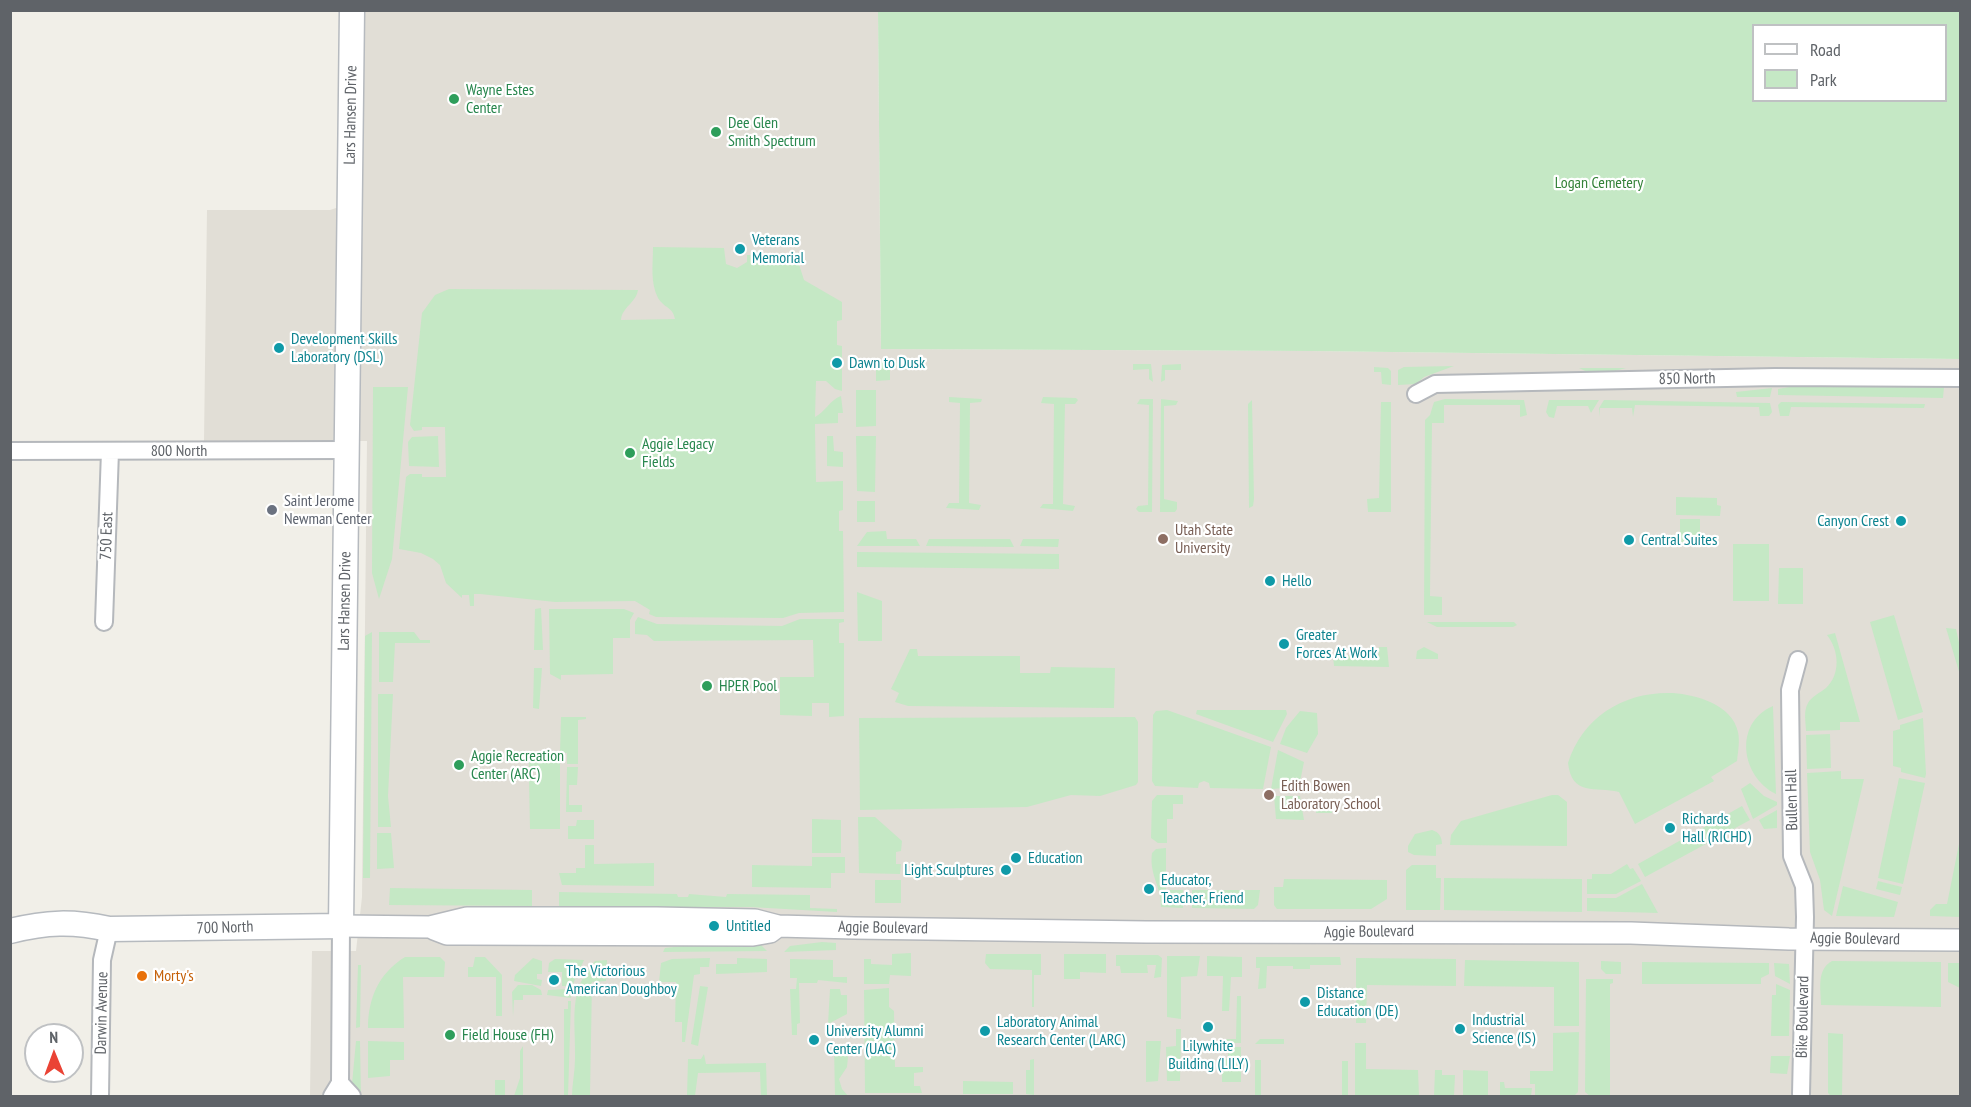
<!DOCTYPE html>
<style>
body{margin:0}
#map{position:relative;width:1971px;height:1107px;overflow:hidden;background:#f1efe8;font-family:"PT Sans Narrow",sans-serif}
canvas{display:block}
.frame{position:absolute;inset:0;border:12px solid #5f6368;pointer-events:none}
.legend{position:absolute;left:1752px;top:24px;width:195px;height:78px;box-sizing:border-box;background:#fff;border:2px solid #bfc1c3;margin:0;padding:8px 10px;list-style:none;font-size:18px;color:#5f6368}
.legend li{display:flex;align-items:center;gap:12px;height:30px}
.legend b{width:30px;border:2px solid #bfc1c3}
.north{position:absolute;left:24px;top:1023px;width:60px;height:60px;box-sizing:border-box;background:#fff;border:2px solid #bfc1c3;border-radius:50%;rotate:359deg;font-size:16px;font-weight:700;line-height:24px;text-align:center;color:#5f6368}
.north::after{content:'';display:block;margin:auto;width:21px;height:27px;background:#ea4335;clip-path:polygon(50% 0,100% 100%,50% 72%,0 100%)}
</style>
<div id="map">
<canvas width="1971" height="1107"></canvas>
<div class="frame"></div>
<ul class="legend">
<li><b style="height:8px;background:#fff"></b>Road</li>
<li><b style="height:16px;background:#c5e8c5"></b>Park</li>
</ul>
<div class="north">N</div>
</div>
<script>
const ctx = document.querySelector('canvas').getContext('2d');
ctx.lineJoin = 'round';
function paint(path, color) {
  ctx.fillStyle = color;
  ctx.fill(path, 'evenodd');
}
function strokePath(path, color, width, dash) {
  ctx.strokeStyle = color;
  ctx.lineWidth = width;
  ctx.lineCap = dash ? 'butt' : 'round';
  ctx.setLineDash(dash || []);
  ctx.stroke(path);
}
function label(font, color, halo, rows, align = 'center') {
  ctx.font = font + ' "PT Sans Narrow",sans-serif';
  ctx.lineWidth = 4.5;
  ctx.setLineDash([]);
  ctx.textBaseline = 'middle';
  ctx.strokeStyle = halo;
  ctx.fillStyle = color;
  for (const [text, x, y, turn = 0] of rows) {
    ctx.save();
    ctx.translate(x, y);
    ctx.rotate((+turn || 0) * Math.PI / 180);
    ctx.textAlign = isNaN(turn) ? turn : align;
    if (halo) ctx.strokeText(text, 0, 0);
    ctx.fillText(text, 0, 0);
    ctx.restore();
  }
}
paint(new Path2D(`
 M359,10L878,11L881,349L1310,351L1960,359V1096H310L312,951H356L362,897L367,441H204L207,210H330L357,201Z`), '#e1ded6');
paint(new Path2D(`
 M878,11H1960V359L1310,351L881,349ZM1754,26H1946V100H1754Z
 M653,247L724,248L726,264L737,268L747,262V255H796L804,280L842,302V320L837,321V345L842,346V358L836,359L832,364L835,368H842V391L835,389L826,381H816L815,417C825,412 830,400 841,396L843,413H838V423L815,424V429L816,482L843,481V510L839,511V531H843L844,612L799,613L783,618L656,617L649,614L650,610L635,601L555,602L480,594H474V606H470L469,595H462V598L446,583L440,565L433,559L421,553L399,549L406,477L410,474H422V477H446L445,427H422V430L414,431L410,425L422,313L435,295L449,289L638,290C636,303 622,307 621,320L675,319C673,307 664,308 658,298C650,282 653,265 653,247Z
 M876,362H906V367H890V380L876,381Z
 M1133,364H1151L1153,382L1149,379V369L1133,370Z
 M1181,364V370H1165V380L1161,382L1162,365Z
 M1454,366L1424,377L1416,384L1398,385V370L1404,367Z
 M1374,367L1388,368L1391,371V385L1382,384L1381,372H1374Z
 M1579,368H1626C1608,373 1595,377 1579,368Z
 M1795,386L1944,387L1943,398L1778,395V389Z
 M373,387H408L392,559L379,599L372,573Z
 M1772,388L1770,397H1737L1736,392Z
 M856,390H876V426L856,427Z
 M949,397L982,399L981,402L970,403L969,503L981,505L979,510L946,508L949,503H959L960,403L949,402Z
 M1043,397L1076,398L1078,400L1075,404H1065L1063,504L1075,506L1073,511L1040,508L1043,504H1053L1054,404L1041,403Z
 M1140,399H1153L1152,512H1139L1136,509L1138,506L1148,505L1149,405L1137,404Z
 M1161,399L1178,401L1176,405L1164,406V499L1177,502V509L1175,512H1160Z
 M1445,399L1524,400L1527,415L1520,417V405H1444V423H1432L1430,596L1442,597V615H1424L1425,420L1430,415L1434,402Z
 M1252,400L1254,499L1253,506L1249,508L1248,404Z
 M1549,400H1599L1591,413L1588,406H1557L1554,418L1549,417L1546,412Z
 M1604,400L1770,403L1772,412L1769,416H1760L1759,407L1635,405L1633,417L1632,408H1600V417L1599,408Z
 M1381,402H1391V512H1368L1367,499L1379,498Z
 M1781,402L1925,404L1924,408L1791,407L1789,416H1780L1778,405Z
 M438,436L439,467L409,466L408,442L412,437Z
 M827,436H833L834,451L843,452V467L827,466Z
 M856,436H876L875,492L857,491Z
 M1676,497L1717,498V505L1721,506L1720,516L1676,515Z
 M857,501H875V522H857Z
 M1680,519H1700V542H1680Z
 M886,531L887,539H916L920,546H857L867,532Z
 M929,539H1010L1014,547L926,546Z
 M1023,539H1059L1058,547L1020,546Z
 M1733,544H1769V601H1733Z
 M857,552L1059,554V569L857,567Z
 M1779,568H1803V604H1778Z
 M857,592L882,601V641H858Z
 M541,608L543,650H534L535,609Z
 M549,609H624L634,613L630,620V638H613V674L561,675V680L550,674Z
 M1894,615L1923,712L1898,720L1870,622Z
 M638,617L657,624L782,626L800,619H844V622L839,623V643H844V716L829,717V703H812V716L780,715V677H814L813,640L654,641L647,635L635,634V622Z
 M1427,622H1514L1517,625L1513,627H1437Z
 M1946,628L1956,629L1960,647V675Z
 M372,632L370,878H363L365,636Z
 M379,632H414L420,640H430V643H395L393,682H379Z
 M1835,633L1860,722H1840V730L1806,731C1806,723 1803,711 1808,703C1812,696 1820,693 1826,688C1841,674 1839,650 1827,635Z
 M1379,647H1387L1389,667L1334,666L1333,656L1379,654Z
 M1424,647L1438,654V659H1416L1417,651Z
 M910,649H917L918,656H1020V673H1050L1051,667L1115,668L1114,708L908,706L895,702L899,693L891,689Z
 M534,668H542L539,709L533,708Z
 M1673,693C1696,695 1732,704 1738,732C1740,741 1738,752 1737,761L1711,777L1714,781L1635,824L1619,792C1595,786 1572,797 1568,763C1583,716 1625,691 1673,693Z
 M378,694H393L388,796L391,827H378Z
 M1773,706L1776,794C1741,777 1733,723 1773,706Z
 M1167,710L1271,747L1263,789L1210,788L1209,783L1204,781L1199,783L1198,788L1155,786L1152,781L1153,715L1156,711Z
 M1197,710H1286L1287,714L1273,742L1196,714Z
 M1300,711L1317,713L1318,734L1307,753L1280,744L1286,728Z
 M561,717H586V719L578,720V764H567V753H560V829H530L529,780H537V770L529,773V756L537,757L538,753H560Z
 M1135,717L1138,722V782L1136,785L1100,796L1071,795L1027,807L860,810L859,718Z
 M1923,718L1926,774L1925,778L1901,772V768L1893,766V731L1900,729V725Z
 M1830,734L1831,768L1807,769L1806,735Z
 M1278,750L1304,762L1299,787L1271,789Z
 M567,767H578L577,785H569V805H582V812H566Z
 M1841,771V779H1864L1832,916L1824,910L1820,880L1810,852L1807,773Z
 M1899,778L1925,783L1903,884L1878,878Z
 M1750,783L1764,796L1777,802V805L1753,819L1741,789Z
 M1157,795H1183V804H1173V819H1167V843H1158L1151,838L1152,801Z
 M1552,795H1558L1567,802V846L1450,845L1451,835L1461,821Z
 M1274,796H1300L1304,820L1276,819Z
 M1317,799L1318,803H1332V813H1316Z
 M1742,806L1750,820L1645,877L1638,864Z
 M1777,810V828L1764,829L1759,820Z
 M858,817H875L902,841L901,851L896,852V864H901L900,874L859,873Z
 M812,819L841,820V853H812Z
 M577,820H594V839H568V826H576Z
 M1432,830C1439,832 1442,837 1442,844L1436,845V856L1414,855L1408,852V846L1415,834Z
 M377,833H391L394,868L377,869Z
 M1960,839V917L1930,916V910L1936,904H1947Z
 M585,845H594V864L654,863V886L562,885L559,873H576V868H585Z
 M1166,848V890H1183V908L1161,907C1161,885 1149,875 1152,853L1156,849Z
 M812,857H845V873H831V888L752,887V865L812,866Z
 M1627,864L1630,869L1633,868L1641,881L1616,894H1587V879H1592V874H1611Z
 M1412,865H1436V878H1441L1440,910H1406V870Z
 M1444,878L1582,879V912L1444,910Z
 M1284,879L1387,880V899L1371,909H1277L1274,905V887H1283Z
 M875,880H901V903H875Z
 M1878,881L1902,887L1900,895L1876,889Z
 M1642,884L1658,913L1587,911V898H1616Z
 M1843,886L1898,902L1894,917L1836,916Z
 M390,888L532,890V906L389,905Z
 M1192,890H1260L1258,905L1254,909L1192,908Z
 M559,892L677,894L678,897H688L689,894L726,897L727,894L810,895V908L837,909V912L750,907H559Z
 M822,942L836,943V950L784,952L790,946Z
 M700,944H760L767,951L663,952L665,948Z
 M911,953V976L890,975L889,984H864V959H871V964L892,965V954Z
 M986,954H1041V975H1034V1007H1032V970L990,969L985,963Z
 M1064,954H1106V973L1080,972V979H1064Z
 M1116,955H1158L1162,958L1161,977L1154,978L1156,965H1147L1148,973H1121L1120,966H1116Z
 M1167,956H1200L1197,976L1181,977V1019L1167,1017Z
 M1207,956L1242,957V977H1231L1229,1011H1222L1223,976H1207Z
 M405,957H440L445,962L444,977H403L404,1028H368C368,998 379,973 405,957Z
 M475,957H485L502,975V1016H496V977H468V967H473Z
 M1256,957H1340L1341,965H1310V969H1293V966H1267L1266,988L1258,989L1260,968H1256Z
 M533,958L542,961V974H537V979L542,980L541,986L514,981L515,975Z
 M710,958L709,967H700V974L694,975L685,1042H682V1022H675L676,982H659L661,963L672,959Z
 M737,958L767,959V972L716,974V964H737Z
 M1356,958L1456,959V986L1367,985L1366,1023H1356Z
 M555,959L584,960L572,986H562V972H548L549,963Z
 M790,959L833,960V977H847V983L818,980L817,983H799L800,1023L797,1024V1035H792L790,989H796L797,978H790Z
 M607,960L606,981L592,982L590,1096H572C572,1084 575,1072 575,1059C576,1021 567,991 595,961Z
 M1465,960L1579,962V1026H1554V987L1464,986Z
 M1601,961L1621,962V974H1606L1601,969Z
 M1832,961L1941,962V1007L1821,1005C1821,989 1816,970 1832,961Z
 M1642,962L1769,963V974L1761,978V984H1642Z
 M1774,963L1789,964L1790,984L1775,976Z
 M1948,963H1960V988L1948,982Z
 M358,965H361L360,1027L356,1028Z
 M1586,979H1613V983L1610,984V1096H1590L1585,1092Z
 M1776,984L1790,990L1789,1036H1771L1772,995H1776Z
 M518,985H532L541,990L542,995H523V1000H514L513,1016L512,992Z
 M700,986L708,987L698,1046L691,1044Z
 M889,988V1007L894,1011L895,1067H923V1072L914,1073V1086H920L922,1093H865L864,990Z
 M570,989L571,998L547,995L548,990Z
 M830,989H840L841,995H847V1014L828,1024Z
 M1237,996H1241V1043H1222V1039H1236Z
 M568,1001H571L568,1096H564V1009H568Z
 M1176,1029H1181L1180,1081H1167L1166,1047L1176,1046Z
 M1579,1032L1578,1092L1574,1096H1535V1084H1530V1071H1553V1033Z
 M1828,1033L1843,1034L1842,1096H1831L1828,1093Z
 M1260,1039H1284V1044H1255Z
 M356,1041H360L361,1096L352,1084Z
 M368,1041L404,1042V1060H390V1076L368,1078Z
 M1146,1041H1161L1158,1081L1146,1082Z
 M1355,1043H1366V1069L1418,1070L1419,1096H1355Z
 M523,1046V1096H514L520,1078V1051Z
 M834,1047L848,1057L847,1067L839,1079L842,1089L848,1096H835Z
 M1228,1047H1241V1082H1222V1059H1228Z
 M704,1054L706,1064L766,1063L767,1096H761L760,1072L698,1073L695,1096H687L688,1059H701Z
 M1771,1056H1790L1787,1074L1770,1073Z
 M1034,1059V1095L1026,1094V1070H1030V1060Z
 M1255,1060H1261V1096H1255Z
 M1342,1061H1348V1096H1342Z
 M1435,1070H1442V1075H1455L1454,1096H1434Z
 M1463,1070L1488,1071V1096H1463Z
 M495,1080H505V1096H495Z
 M963,1081L1013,1082V1094H963Z
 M1500,1082H1504L1505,1088H1532L1531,1096H1500Z`), '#c5e8c5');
const minor = new Path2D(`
 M1416,394L1435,384L1775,377L1960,378
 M10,451L347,450
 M104,622L110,451
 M1798,660L1790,690L1792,856L1804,886L1805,917L1801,1094
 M340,1083L352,1096
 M100,1096L102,960L109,929
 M332,1096L340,1083L341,926`);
const tertiary = new Path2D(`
 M341,926L430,927L467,918H657L755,920L778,926L854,928L1146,932L1631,933L1789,939L1960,940
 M434,929L447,934H463L753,935L770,932L778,926`);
const secondary = new Path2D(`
 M10,931C47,922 72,921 109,929L341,926L352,10`);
strokePath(minor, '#b5b8bc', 20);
strokePath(tertiary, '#b5b8bc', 24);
strokePath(secondary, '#b6babf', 27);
strokePath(minor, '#fff', 16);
strokePath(tertiary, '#fff', 21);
strokePath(secondary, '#fff', 24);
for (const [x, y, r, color] of [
 [454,99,6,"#2e9e5b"],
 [716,132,6,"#2e9e5b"],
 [740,249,6,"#0f9aa8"],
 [279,348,6,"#0f9aa8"],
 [837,363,6,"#0f9aa8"],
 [630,453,6,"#2e9e5b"],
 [272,510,6,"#6b7280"],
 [1901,521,6,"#0f9aa8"],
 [1163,539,6,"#8d6e63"],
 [1629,540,6,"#0f9aa8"],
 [1270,581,6,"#0f9aa8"],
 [1284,644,6,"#0f9aa8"],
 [707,686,6,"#2e9e5b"],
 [459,765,6,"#2e9e5b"],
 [1269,795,6,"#8d6e63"],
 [1670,828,6,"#0f9aa8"],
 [1016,858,6,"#0f9aa8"],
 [1006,870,6,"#0f9aa8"],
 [1149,889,6,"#0f9aa8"],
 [714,926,6,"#0f9aa8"],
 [142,976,6,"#e8710a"],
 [554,980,6,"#0f9aa8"],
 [1305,1002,6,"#0f9aa8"],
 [1208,1027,6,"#0f9aa8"],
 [1460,1029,6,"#0f9aa8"],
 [985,1031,6,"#0f9aa8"],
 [450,1035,6,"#2e9e5b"],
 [814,1040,6,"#0f9aa8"]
]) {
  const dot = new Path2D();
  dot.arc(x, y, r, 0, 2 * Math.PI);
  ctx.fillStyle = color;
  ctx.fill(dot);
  strokePath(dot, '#fff', 2);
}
label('16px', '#27864d', '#fff', [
 ["Wayne Estes",466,90],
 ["Center",466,108],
 ["Dee Glen",728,123],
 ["Smith Spectrum",728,141],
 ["Aggie Legacy",642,444],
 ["Fields",642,462],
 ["HPER Pool",719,686],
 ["Aggie Recreation",471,756],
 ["Center (ARC)",471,774],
 ["Field House (FH)",462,1035]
], 'left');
label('16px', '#5f6368', '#fff', [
 ["Lars Hansen Drive",351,115,-89],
 ["850 North",1687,379,-1],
 ["800 North",179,451],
 ["750 East",107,536,-88],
 ["Lars Hansen Drive",345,601,-89],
 ["Bullen Hall",1792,800,-91],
 ["700 North",225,928,-2],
 ["Aggie Boulevard",883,928,1],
 ["Aggie Boulevard",1369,932,-1],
 ["Aggie Boulevard",1855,939,1],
 ["Darwin Avenue",102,1013,-89],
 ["Bike Boulevard",1803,1017,-89]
]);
label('16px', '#348238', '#fff', [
 ["Logan Cemetery",1599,183]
]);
label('16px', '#0d838f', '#fff', [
 ["Veterans",752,240],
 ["Memorial",752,258],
 ["Development Skills",291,339],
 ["Laboratory (DSL)",291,357],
 ["Dawn to Dusk",849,363],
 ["Canyon Crest",1889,521,"right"],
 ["Central Suites",1641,540],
 ["Hello",1282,581],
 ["Greater",1296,635],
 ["Forces At Work",1296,653],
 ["Richards",1682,819],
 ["Hall (RICHD)",1682,837],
 ["Education",1028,858],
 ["Light Sculptures",994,870,"right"],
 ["Educator,",1161,880],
 ["Teacher, Friend",1161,898],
 ["Untitled",726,926],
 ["The Victorious",566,971],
 ["American Doughboy",566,989],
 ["Distance",1317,993],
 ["Education (DE)",1317,1011],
 ["Industrial",1472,1020],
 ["Science (IS)",1472,1038],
 ["Laboratory Animal",997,1022],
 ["Research Center (LARC)",997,1040],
 ["University Alumni",826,1031],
 ["Center (UAC)",826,1049],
 ["Lilywhite",1208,1046,"center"],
 ["Building (LILY)",1208,1064,"center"]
], 'left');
label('16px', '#5b616d', '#fff', [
 ["Saint Jerome",284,501],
 ["Newman Center",284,519]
], 'left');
label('16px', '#785e54', '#fff', [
 ["Utah State",1175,530],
 ["University",1175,548],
 ["Edith Bowen",1281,786],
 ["Laboratory School",1281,804]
], 'left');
label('16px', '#c56008', '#fff', [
 ["Morty's",154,976]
], 'left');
</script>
